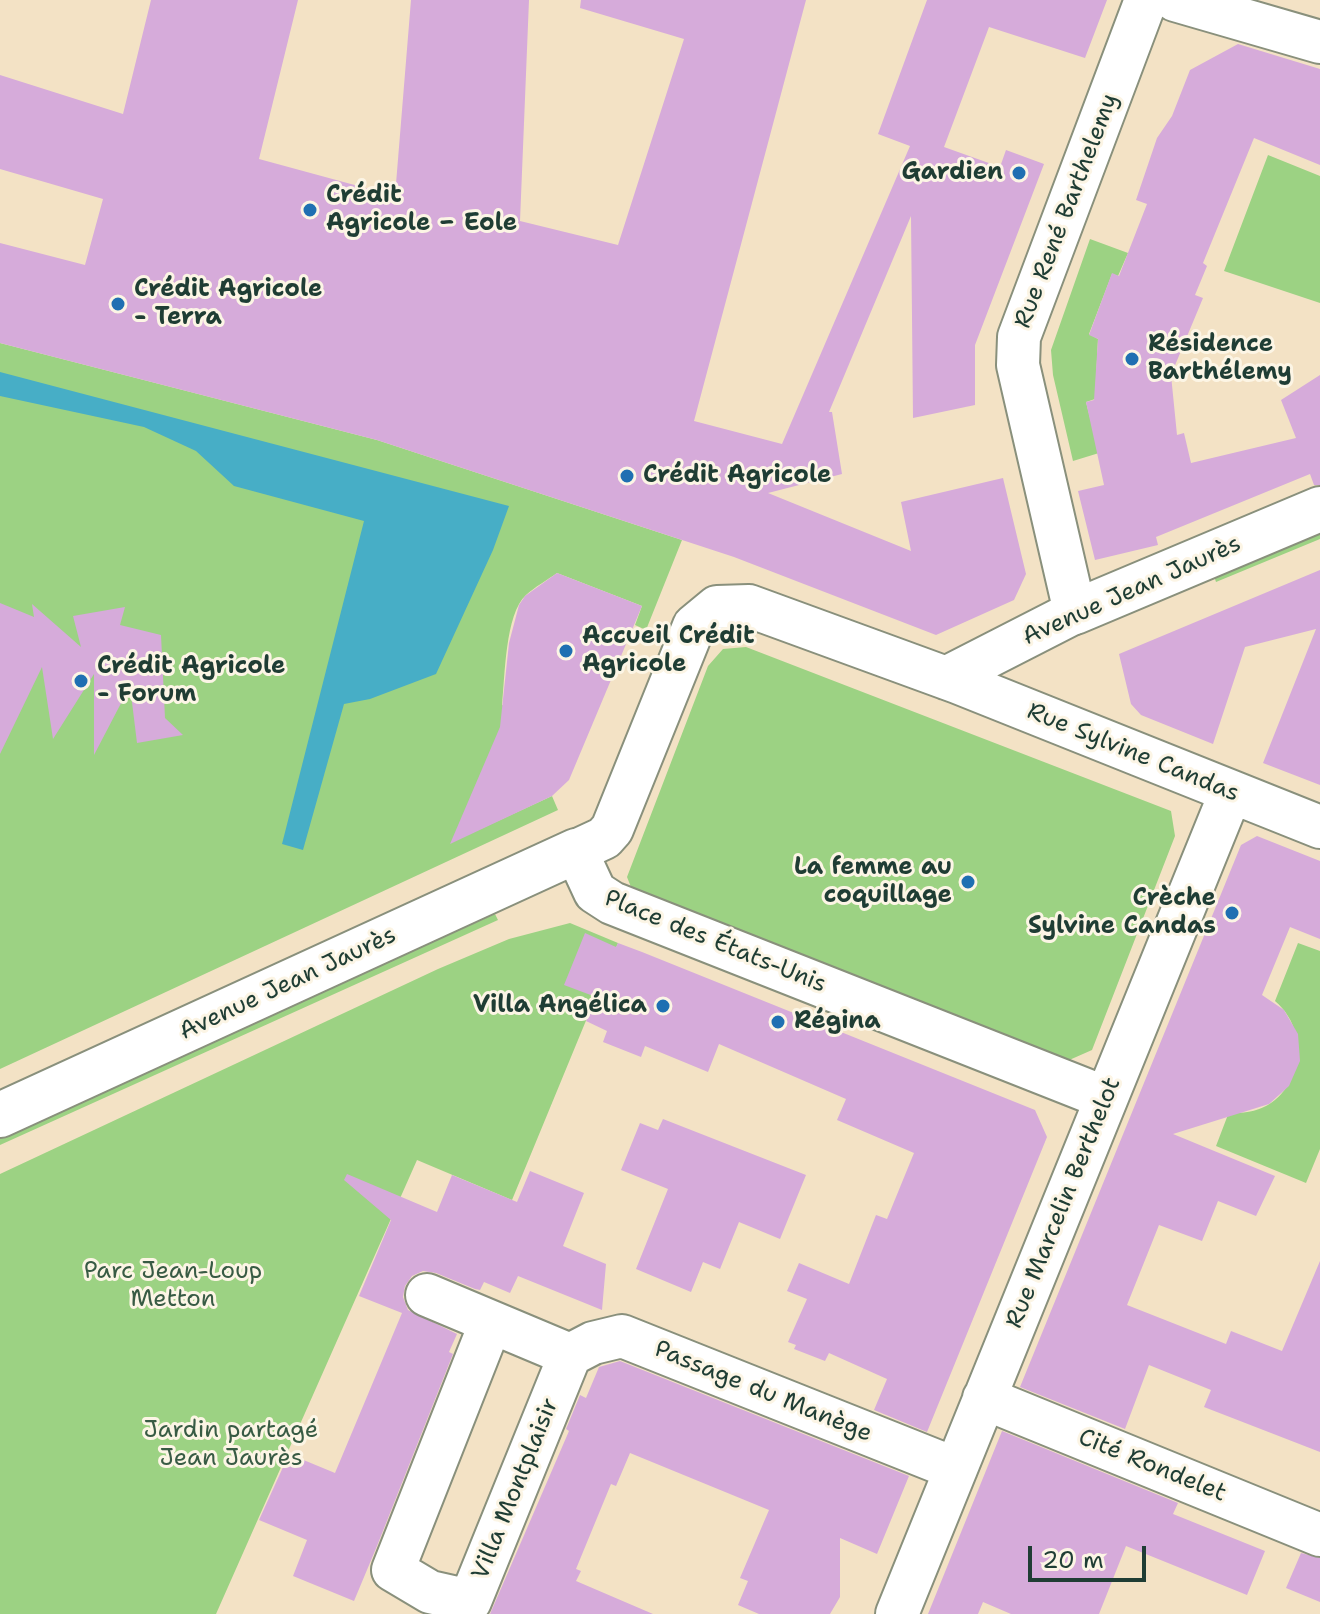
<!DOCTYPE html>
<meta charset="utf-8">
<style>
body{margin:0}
#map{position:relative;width:1320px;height:1614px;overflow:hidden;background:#f3e2c5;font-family:"Shantell Sans",sans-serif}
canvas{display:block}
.scale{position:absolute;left:1028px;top:1546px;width:118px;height:36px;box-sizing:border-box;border:4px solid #1f3d34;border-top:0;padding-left:10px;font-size:24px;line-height:28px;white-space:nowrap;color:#1f3d34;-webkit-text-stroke:6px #fcf5e5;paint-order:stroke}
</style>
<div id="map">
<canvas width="1320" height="1614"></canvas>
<div class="scale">20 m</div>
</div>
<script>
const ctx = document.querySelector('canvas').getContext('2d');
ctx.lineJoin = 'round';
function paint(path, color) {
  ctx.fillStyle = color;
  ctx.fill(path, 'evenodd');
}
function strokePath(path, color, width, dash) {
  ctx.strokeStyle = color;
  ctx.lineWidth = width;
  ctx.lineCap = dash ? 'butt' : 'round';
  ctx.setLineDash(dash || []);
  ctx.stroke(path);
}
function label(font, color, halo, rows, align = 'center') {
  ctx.font = font + ' "Shantell Sans",sans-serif';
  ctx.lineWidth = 6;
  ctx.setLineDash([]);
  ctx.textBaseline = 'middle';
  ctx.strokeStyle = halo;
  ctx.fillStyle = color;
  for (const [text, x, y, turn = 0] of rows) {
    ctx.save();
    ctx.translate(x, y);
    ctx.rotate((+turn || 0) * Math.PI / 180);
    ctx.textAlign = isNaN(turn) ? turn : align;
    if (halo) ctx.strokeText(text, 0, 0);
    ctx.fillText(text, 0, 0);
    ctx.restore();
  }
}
paint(new Path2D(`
 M1268,155L1320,176V303L1224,271Z
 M1090,239L1128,253L1118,276L1112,274L1089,334L1098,339L1095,399L1086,402L1099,453L1073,461L1053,375L1051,350Z
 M0,343L377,440L682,540L646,630L635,625L642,606L557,573C547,580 535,587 526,595C505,614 505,677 502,705L508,708L463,837L552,796L558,810L0,1069Z
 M1320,532V539L1216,582L1214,576Z
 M746,647L1171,811L1175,836L1092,1050L1067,1061L633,892L627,877L708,666L723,649Z
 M495,914L498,920L0,1145V1137Z
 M570,923L618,943L512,1200L417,1160L216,1614H0V1174L438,969L509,939Z
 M1298,943L1320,951V1149L1306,1183L1216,1146L1229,1112C1294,1121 1320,1039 1275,1001Z`), '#9cd283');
paint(new Path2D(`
 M0,372L509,506L493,550L436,674L370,699L344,704L303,850L282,844L364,521L234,486L196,451L144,427L0,396Z`), '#47aec6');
paint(new Path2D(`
 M151,0H298L259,159L395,196L411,0H529L520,221L618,245L684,39L580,8L581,0H806L694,421L782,444L910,146L878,134L927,0H1107L1085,58L989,27L944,147L1000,167L1006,150L1044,164L975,345V405L913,418L911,216L829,412H832L842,474L768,493L911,551L901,502L1003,478L1026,574L1014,600L936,635L734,557L377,440L0,343V243L85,265L103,199L0,169V75L123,114Z
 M1238,44L1320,69V165L1254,138L1203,263L1207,266L1195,295L1203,298L1171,375L1177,435L1184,433L1191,463L1296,438L1281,400L1320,375V485H1314L1310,474L1156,537L1158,545L1095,560L1078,491L1104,485L1086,402L1094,400L1098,339L1089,335L1112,273L1119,276L1147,204L1136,200L1157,138L1172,116L1190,70Z
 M1320,570V785L1263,763L1316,629L1245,647L1213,744L1141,715L1131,704L1119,654Z
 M557,573L642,606L569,780L552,796L450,844L500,727L509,643L519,605L525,596Z
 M0,603L34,617L32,604L81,647L73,616L125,607L120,625L161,635L165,718L183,735L137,743L130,686L94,755V674L53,739L42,667L0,754Z
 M1257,836L1320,861V939L1290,927L1262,995L1284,1010L1298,1034L1300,1061L1289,1086L1269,1104L1173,1134L1275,1176L1256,1216L1218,1201L1202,1241L1159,1225L1127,1305L1226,1344L1231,1331L1282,1351L1320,1261V1452L1204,1407L1211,1390L1149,1365L1125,1429L1020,1387L1241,845Z
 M585,933L616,947L618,943L642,952L1035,1110L1047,1137L927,1432L874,1410L887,1379L829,1353L825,1361L794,1349L796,1345L788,1342L807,1299L787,1291L799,1263L849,1284L876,1215L887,1219L914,1153L837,1120L846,1099L719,1044L708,1072L645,1046L641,1057L603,1042L607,1031L586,1021L596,997L564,985Z
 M663,1119L806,1175L780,1239L739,1222L720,1269L703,1262L691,1292L636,1269L668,1189L621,1170L640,1123L658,1130Z
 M530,1171L584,1193L563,1246L606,1264L602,1310L518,1276L510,1293L484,1282L480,1290L475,1289L436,1273L423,1271L412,1276L405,1286L403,1297L408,1310L457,1334L449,1352L453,1354L377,1546L354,1601L293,1576L307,1540L259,1520L289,1454L335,1473L402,1313L359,1296L391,1220L344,1180L347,1174L437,1212L452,1175L517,1202Z
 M620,1361L909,1476L877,1554L840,1538V1597L830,1614H759L738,1605L748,1581L740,1578L769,1510L630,1453L616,1486L611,1484L576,1569L581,1571L576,1581L653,1614H490L569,1431L566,1429L580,1395L586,1398L599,1367Z
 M1002,1431L1178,1503L1173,1514L1265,1551L1247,1595L1126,1546L1099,1614H1011L983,1602L978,1614H928Z
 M1301,1553L1320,1558V1602L1286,1588Z`), '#d6abda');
const minor = new Path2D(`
 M1175,0L1320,42
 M946,678L1075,612L1018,365L1019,337L1146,0
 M1106,1098L612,903L595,892L576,851L604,838L612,829L694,626L717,607L749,606L957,682L1320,827
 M427,1295L570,1355
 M491,1322L393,1570L430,1592L470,1601L570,1355
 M570,1355L593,1343L622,1336L956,1469
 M984,1398L1320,1535
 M897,1614L1231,792`);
const tertiary = new Path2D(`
 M1075,612L1320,509
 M0,1115L576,851`);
strokePath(minor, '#89907c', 46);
strokePath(tertiary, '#89907c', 48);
strokePath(minor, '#fff', 42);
strokePath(tertiary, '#fff', 44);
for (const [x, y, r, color] of [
 [1019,173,8,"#1f6fb2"],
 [310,210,8,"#1f6fb2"],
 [118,304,8,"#1f6fb2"],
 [1132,359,8,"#1f6fb2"],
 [627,476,8,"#1f6fb2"],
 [566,651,8,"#1f6fb2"],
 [81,681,8,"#1f6fb2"],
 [968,882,8,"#1f6fb2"],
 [1232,913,8,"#1f6fb2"],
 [663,1006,8,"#1f6fb2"],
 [778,1022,8,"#1f6fb2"]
]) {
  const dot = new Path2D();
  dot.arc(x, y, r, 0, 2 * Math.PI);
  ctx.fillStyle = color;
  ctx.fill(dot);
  strokePath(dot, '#fcf5e5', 3);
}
label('bold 24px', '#1f3d34', '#fcf5e5', [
 ["Gardien",1003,173,"right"],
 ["Crédit",326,196],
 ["Agricole − Eole",326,224],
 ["Crédit Agricole",134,290],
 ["- Terra",134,318],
 ["Résidence",1148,345],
 ["Barthélemy",1148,373],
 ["Crédit Agricole",643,476],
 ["Accueil Crédit",582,637],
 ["Agricole",582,665],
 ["Crédit Agricole",97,667],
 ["- Forum",97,695],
 ["La femme au",952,868,"right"],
 ["coquillage",952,896,"right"],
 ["Crèche",1216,899,"right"],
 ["Sylvine Candas",1216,927,"right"],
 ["Villa Angélica",647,1006,"right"],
 ["Régina",794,1022]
], 'left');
label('24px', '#1f3d34', '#fcf5e5', [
 ["Rue René Barthelemy",1067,211,-69],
 ["Avenue Jean Jaurès",1132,591,-24],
 ["Rue Sylvine Candas",1133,753,22],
 ["Place des États-Unis",715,942,22],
 ["Avenue Jean Jaurès",288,984,-25],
 ["Rue Marcelin Berthelot",1064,1203,-68],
 ["Passage du Manège",763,1392,22],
 ["Cité Rondelet",1152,1466,22],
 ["Villa Montplaisir",516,1489,-68]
]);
label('24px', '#385b44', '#fcf5e5', [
 ["Parc Jean-Loup",173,1272],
 ["Metton",173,1300],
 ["Jardin partagé",231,1431],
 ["Jean Jaurès",231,1459]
]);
</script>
